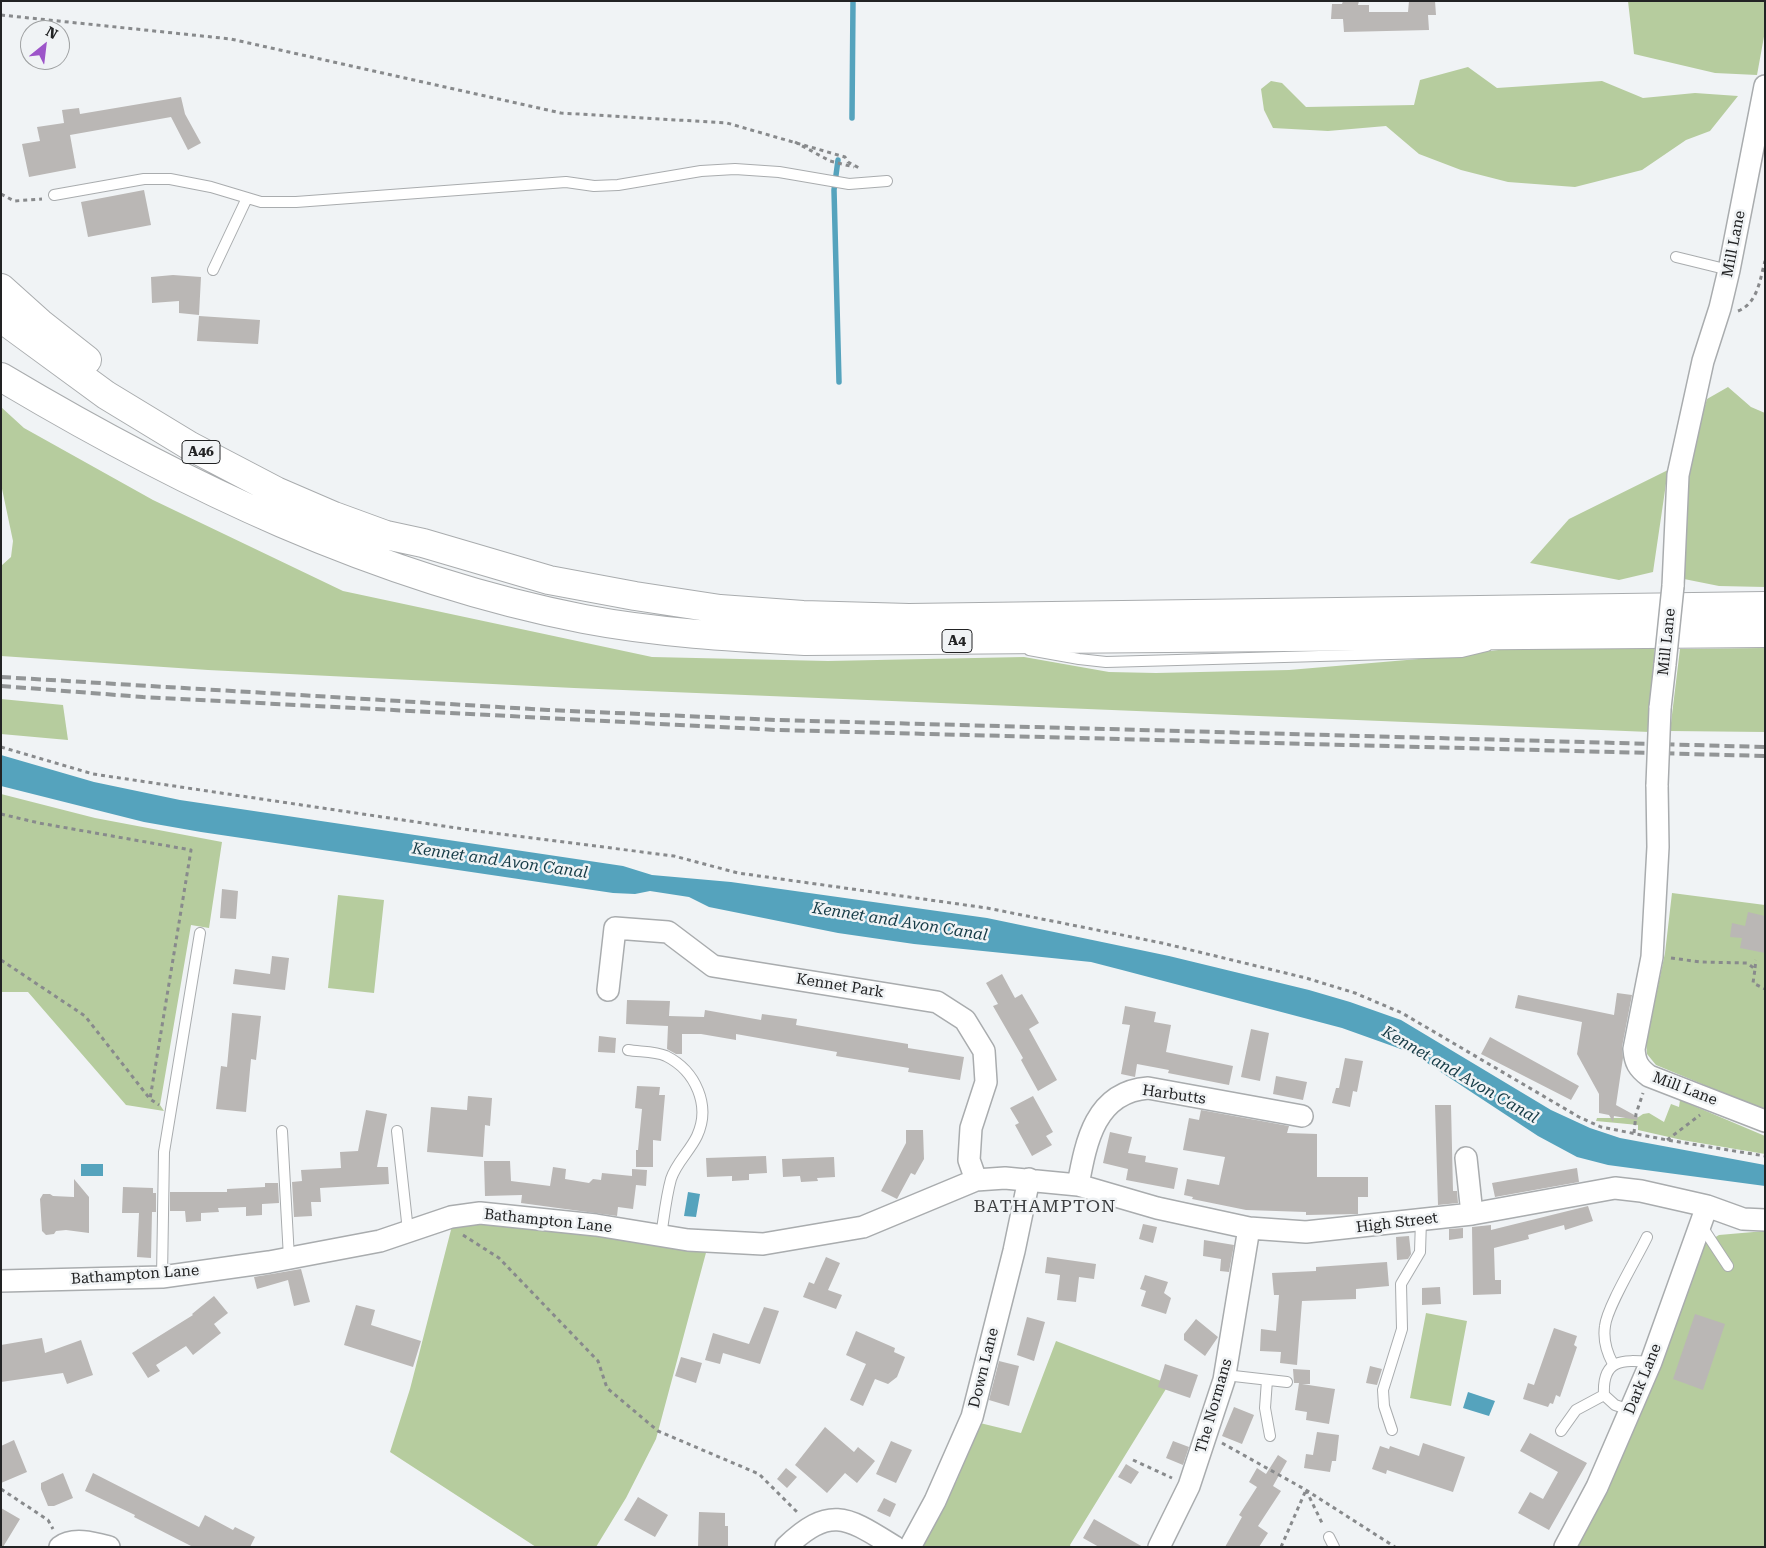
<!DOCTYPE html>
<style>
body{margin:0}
#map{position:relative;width:1766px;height:1548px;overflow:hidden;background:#f0f3f5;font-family:"Roboto Serif",serif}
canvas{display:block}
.frame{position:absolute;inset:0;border:2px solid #222324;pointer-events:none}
.north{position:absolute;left:20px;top:20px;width:50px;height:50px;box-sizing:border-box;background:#f0f3f5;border:1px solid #9ea0a1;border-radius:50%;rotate:29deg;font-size:14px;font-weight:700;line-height:20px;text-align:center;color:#222324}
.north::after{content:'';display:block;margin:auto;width:18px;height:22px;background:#9d55c9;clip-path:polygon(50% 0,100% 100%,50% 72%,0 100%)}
</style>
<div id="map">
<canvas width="1766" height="1548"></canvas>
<div class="frame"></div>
<div class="north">N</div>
</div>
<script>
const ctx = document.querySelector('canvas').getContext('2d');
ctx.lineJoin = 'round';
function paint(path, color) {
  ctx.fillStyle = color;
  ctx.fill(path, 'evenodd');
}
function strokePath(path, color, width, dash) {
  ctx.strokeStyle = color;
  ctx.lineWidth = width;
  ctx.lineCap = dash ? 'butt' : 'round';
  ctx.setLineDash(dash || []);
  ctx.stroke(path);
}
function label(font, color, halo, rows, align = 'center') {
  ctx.font = font + ' "Roboto Serif",serif';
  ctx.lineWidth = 5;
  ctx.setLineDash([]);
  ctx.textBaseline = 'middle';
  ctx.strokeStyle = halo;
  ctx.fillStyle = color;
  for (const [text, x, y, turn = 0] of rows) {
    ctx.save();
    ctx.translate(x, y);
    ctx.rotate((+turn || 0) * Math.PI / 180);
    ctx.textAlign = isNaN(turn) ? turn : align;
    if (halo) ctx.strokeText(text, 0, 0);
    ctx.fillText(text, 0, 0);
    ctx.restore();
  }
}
paint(new Path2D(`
 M1628,1H1765V31L1757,75L1715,73L1634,54Z
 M1468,67L1497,88L1602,81L1643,98L1695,93L1738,96L1710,131L1686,140L1642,170L1575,187L1508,182L1461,170L1419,154L1386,126L1328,131L1273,128L1264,110L1261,89L1271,81L1282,83L1306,107L1414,105L1420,80Z
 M1728,387L1751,407L1765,413V587L1719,586L1679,578L1685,471L1707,399Z
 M1,407L24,428L153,500L343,591L652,657L828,661L1024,657L1109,672L1156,673L1289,670L1442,657L1554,643L1655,644L1650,732L574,688L208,670L1,656V566L11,557L13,541L1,484Z
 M1668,470L1653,572L1619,580L1530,563L1569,519Z
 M1765,648V732L1670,731L1680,649Z
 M1,699L63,705L68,740L1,734Z
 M1,794L95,818L222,842L209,928L191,925L160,1105L164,1111L126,1105L28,992H1Z
 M1672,893L1765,905V1110L1656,1065L1647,1054L1646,1043L1665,953Z
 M338,895L384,900L374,993L328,988Z
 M1680,1100L1765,1136V1154L1682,1140L1638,1130V1125L1596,1121L1597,1118H1637L1643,1114L1649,1113L1664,1122L1671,1104L1679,1107Z
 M493,1221L707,1249L656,1439L626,1498L596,1547H536L390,1452L410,1389L452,1226Z
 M1765,1231V1547H1573L1694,1250L1719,1235Z
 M1426,1313L1467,1321L1451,1406L1410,1398Z
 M1056,1341L1169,1384L1070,1545L1071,1547H922L957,1480L980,1423L1021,1433Z`), '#b6cc9e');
paint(new Path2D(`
 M1,755L94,782L180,800L623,866L652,875L731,882L987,918L1169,956L1309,990L1350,1002L1401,1020L1551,1110L1590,1128L1620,1138L1765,1165V1186L1608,1165L1577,1157L1538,1136L1412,1053L1342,1028L1122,970L1091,962L914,944L838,933L709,907L689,897L650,891L635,894L613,893L201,832L144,822L1,786Z
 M81,1164H103V1176H81Z
 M688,1192L700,1194L696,1217L684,1216Z
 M1468,1392L1495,1401L1489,1416L1463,1408Z`), '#55a3bd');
strokePath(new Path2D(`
 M852,118L853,1
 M838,160L834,190L839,382`), '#55a3bd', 5.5);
paint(new Path2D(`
 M1343,1H1359L1358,5H1369V12H1408L1409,1H1435L1436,15H1428L1429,30L1344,32L1343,19H1331L1332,4H1342Z
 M181,97L185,114L201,143L188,150L171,117L70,135L76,168L29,177L22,144L40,141L37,127L64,123L62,110L79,108L80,114Z
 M144,190L151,225L88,237L81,202Z
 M173,275L201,277L199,315L179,313V301L152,303L151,277Z
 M199,316L260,320L258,344L197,341Z
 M222,889L238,891L236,919L220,918Z
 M1748,912L1765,916V953L1740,948L1742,938L1730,937L1732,923L1745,926Z
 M272,956L289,958L285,990L233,984L235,969L270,974Z
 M1002,974L1015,998L1022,994L1039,1023L1029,1029L1057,1080L1038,1091L1021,1060L1023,1058L993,1006L998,1004L986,983Z
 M1617,993L1632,995L1622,1047L1623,1058L1616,1105L1638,1117L1637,1120L1614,1116L1613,1122L1609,1115L1599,1113V1094L1577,1054L1582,1022L1515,1008L1518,995L1614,1015Z
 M627,1000L670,1001L669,1016L704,1017L705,1010L761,1020L762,1014L797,1019L796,1025L908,1044V1048L964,1057L960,1080L908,1072L909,1068L836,1056L837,1052L736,1034V1040L701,1034H682V1054H676L667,1049L668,1026L626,1024Z
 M1125,1006L1156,1012L1154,1022L1171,1025L1166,1052L1233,1066L1229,1085L1168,1073L1169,1070L1137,1064L1135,1077L1121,1074L1130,1025L1122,1024Z
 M232,1013L261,1016L256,1060L251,1059L246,1112L216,1109L221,1066L227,1067Z
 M1251,1029L1269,1033L1260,1081L1241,1077Z
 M599,1036L616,1038L615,1053L598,1052Z
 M1490,1037L1579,1086L1571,1100L1481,1054Z
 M1345,1058L1363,1061L1357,1092L1353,1091L1350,1107L1332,1103L1336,1088H1339Z
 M1276,1076L1307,1082L1303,1100L1273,1094Z
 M637,1086L660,1087L659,1095H665L661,1141L653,1140V1167H636V1150H638L642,1109L635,1108Z
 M468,1096L492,1098L490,1126L485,1125L483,1157L427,1152L431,1107L467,1110Z
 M1033,1096L1053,1132L1046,1136L1052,1145L1032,1156L1015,1125L1019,1123L1010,1108Z
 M1435,1105H1451L1453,1191H1457L1458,1203L1438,1205Z
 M366,1110L387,1114L377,1167H388L389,1184L320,1188L321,1202H311L312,1216L294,1217L292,1182L302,1181L301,1170L341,1168L340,1152L358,1151Z
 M1201,1110L1289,1126L1287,1133L1317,1134V1177H1368V1197H1358V1214L1306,1215V1212L1246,1210L1192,1199L1193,1197L1184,1195L1187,1179L1219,1185L1225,1157L1183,1150L1189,1118L1199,1120Z
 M906,1130H923L924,1159L915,1175L911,1173L897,1199L881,1191L906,1143Z
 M1110,1132L1132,1137L1128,1153L1146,1156L1145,1162L1178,1168L1174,1189L1126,1180L1128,1169L1103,1163Z
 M766,1156L767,1173L749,1174V1180L732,1181V1176L707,1177L706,1158Z
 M834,1157L835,1177L817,1178L818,1181L801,1182L800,1176L783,1177L782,1159Z
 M484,1161H510L511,1181L550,1186L553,1167L566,1169L565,1179L589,1183L593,1179L601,1180L602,1173L632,1176V1169L647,1170L646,1186L636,1185L633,1209L618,1207L617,1216L521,1203L522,1195L485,1196Z
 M1577,1168L1579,1182L1495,1197L1492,1183Z
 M74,1179L89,1197V1233L66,1230L56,1231L54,1234L46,1235L42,1231L40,1199L43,1194H50L53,1196L74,1197Z
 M265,1183H278L279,1203L262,1204V1215L246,1216V1207L218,1208L219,1212L201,1213V1221L186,1222L185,1211H170V1192H227V1189L265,1187Z
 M123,1187L153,1188V1193H156V1212H152L151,1258L137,1257L139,1213H122Z
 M1588,1206L1593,1221L1565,1230L1564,1225L1528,1235L1529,1239L1494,1248L1495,1280H1501V1294L1473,1295L1472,1227L1491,1225V1230Z
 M1143,1224L1157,1227L1153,1243L1139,1239Z
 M1463,1228V1238L1449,1240V1229Z
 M1409,1236L1411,1254L1408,1259L1397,1260L1396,1237Z
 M1204,1240L1234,1245L1229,1272L1220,1271L1221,1259L1203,1256Z
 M826,1257L840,1263L828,1290L842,1295L836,1309L803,1297L809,1282L814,1284Z
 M1047,1257L1096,1264L1094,1279L1079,1277L1076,1302L1057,1300L1060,1275L1045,1273Z
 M1387,1262L1389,1286L1356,1289V1299L1302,1301L1297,1365L1280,1363L1281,1352L1260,1351L1261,1329L1276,1331L1279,1295H1274L1272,1273L1316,1271V1267Z
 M301,1269L310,1302L294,1306L288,1280L257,1289L254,1277Z
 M1145,1275L1168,1282L1164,1293L1171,1298L1166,1314L1141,1306L1146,1291L1140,1289Z
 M1440,1287L1441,1304L1422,1305V1288Z
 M214,1296L228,1313L214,1324L221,1333L193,1355L186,1346L156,1365L160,1371L148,1378L132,1353L193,1315L192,1314Z
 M356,1305L375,1310L371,1325L421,1341L413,1367L344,1345Z
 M764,1307L779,1311L760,1364L723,1353L720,1364L705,1360L713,1333L749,1344Z
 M1695,1314L1725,1324L1703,1390L1673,1379Z
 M1027,1317L1045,1322L1034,1361L1017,1355Z
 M1196,1319L1218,1337L1205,1356L1184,1340V1334Z
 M1554,1328L1577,1336L1574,1345L1577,1347L1560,1397L1556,1395L1553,1404L1550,1403L1548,1407L1523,1399L1528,1383L1534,1385Z
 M856,1331L895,1348L894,1352L905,1357L897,1377L888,1384L875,1379L863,1406L850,1400L866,1364L846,1355Z
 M42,1338L45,1353L81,1340L93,1375L67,1384L63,1373L1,1382V1345Z
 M681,1357L702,1363L696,1383L675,1376Z
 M999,1361L1019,1366L1009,1406L989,1400Z
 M1165,1364L1198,1375L1190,1398L1158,1387Z
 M1370,1366L1382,1369L1377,1385L1366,1383Z
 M1293,1369L1310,1370V1384H1302L1335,1389L1329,1424L1306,1420L1307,1412L1295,1410L1299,1383H1294Z
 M1234,1407L1254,1415L1242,1444L1222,1436Z
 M825,1427L854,1452L858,1447L875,1461L857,1483L845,1473L827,1493L795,1465Z
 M1317,1432L1339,1435L1336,1461H1332L1330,1472L1304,1468L1306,1454L1313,1455Z
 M1530,1433L1587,1463L1549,1530L1518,1513L1530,1492L1543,1499L1558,1472L1520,1451Z
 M14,1440L27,1472L1,1483V1446Z
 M891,1441L912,1450L896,1483L876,1474Z
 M1173,1441L1189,1447L1183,1465L1166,1458Z
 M1423,1443L1465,1457L1453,1492L1387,1470L1386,1474L1372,1469L1380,1446L1389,1449L1390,1446L1419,1456Z
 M1278,1455L1287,1461L1273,1486L1281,1491L1258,1526L1268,1533L1259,1547H1225L1242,1517L1239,1515L1257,1487L1249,1482L1257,1468L1266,1474Z
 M1126,1464L1139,1472L1131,1484L1118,1477Z
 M786,1468L797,1477L787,1488L777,1479Z
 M63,1473L73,1498L54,1506H48L41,1489V1483Z
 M93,1473L199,1527L205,1515L233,1530L235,1527L255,1537L250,1547H193L134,1517L135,1515L85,1491Z
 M638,1497L668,1515L655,1537L624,1520Z
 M884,1498L896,1504L890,1517L877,1511Z
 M1,1508L20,1519L3,1547H1Z
 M699,1512L725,1513V1526H728V1547H698Z
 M1094,1519L1143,1547H1099L1083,1538Z`), '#bab7b5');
const service = new Path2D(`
 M54,195L144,179H170L211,187L261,202H296L566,182L594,186L618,185L701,171L735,169L779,172L849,184L887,181
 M1676,257L1729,270
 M213,270L247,198
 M1029,650L1079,659L1106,662L1462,652L1487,646
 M628,1050C639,1052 655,1051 666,1056C696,1071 711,1106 697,1136C690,1151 676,1163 671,1179C666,1197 664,1217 661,1236
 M282,1131L289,1258
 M397,1131L408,1231
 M1701,1225L1728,1266
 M162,1277L164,1152L200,933
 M1613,1364C1607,1353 1603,1339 1605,1326C1607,1307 1637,1258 1647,1237
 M1225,1375L1287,1382
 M1267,1380L1265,1408L1270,1436
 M1630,1410L1615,1405L1604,1395C1602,1358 1623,1360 1651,1362
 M1392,1430L1384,1406L1383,1390L1402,1329L1401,1284L1420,1252L1421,1220
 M1561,1431L1576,1410L1604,1395
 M1329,1537L1334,1547`);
const minor = new Path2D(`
 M1673,586L1678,475L1703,361L1720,308L1729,270L1765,86
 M1660,708L1665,664
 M1657,785L1658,847L1652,957L1634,1049C1635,1062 1638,1068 1649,1076L1765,1121
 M608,990L615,928L668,932L713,966L937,1002L965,1020L984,1051L986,1082L971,1128L969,1160L976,1180
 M1466,1158L1472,1214
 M1078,1185C1086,1142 1095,1092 1148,1088L1302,1116
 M1,1281L162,1277L269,1262L380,1241L451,1217L480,1213L596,1225L688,1240L763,1244L863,1227L976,1180L1005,1178L1078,1185L1157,1208L1249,1228L1306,1232L1472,1214L1615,1188L1641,1191L1707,1206L1743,1219L1765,1220
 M60,1547C73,1537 94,1543 109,1547
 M786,1547C831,1504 848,1518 895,1547
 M910,1547L935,1501L972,1417L1014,1251L1029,1179
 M1159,1547L1189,1486L1224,1380L1249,1228
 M1565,1547L1597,1487L1651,1362L1707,1206`);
const trunk = new Path2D(`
 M1,288L40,323L87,360
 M1,318L106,395L190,446L276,491L334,516L386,535L423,543L549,580L635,596L720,609L803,615L909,618L1765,606
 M1,377C182,485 375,578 584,619C657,633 732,637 806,641L1765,633`);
strokePath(service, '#a9acae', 12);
strokePath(minor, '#a9acae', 24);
strokePath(trunk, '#a9acae', 30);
strokePath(new Path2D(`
 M1,15L231,39L561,113L727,123L845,157L848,162L861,169
 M795,142L830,161L854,167
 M1,194L14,201L42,199
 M1738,311C1758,303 1760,279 1765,261
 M1,747L93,774L477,831L674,856L738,873L987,908L1162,943L1306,978L1355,993L1402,1013L1579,1117L1601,1127L1667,1140L1765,1156
 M1,814L39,823L191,850L150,1099
 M1671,958L1701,962L1747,963L1755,969L1753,983L1765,989
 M1,960L85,1016L150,1099L159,1105
 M1755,968L1756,960
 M1634,1133L1636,1114L1643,1093
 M1667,1140L1700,1115
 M463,1235L499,1258L598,1361L607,1388L658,1431L759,1474L798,1513
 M1222,1443L1306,1490L1395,1547
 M1133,1460L1172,1478
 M1,1489L48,1520L53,1529
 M1306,1490L1323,1525
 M1281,1547L1306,1490`), '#888a8c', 3, [4, 4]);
strokePath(service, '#fff', 10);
strokePath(minor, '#fff', 21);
strokePath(trunk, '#fff', 28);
strokePath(new Path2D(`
 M1,677L548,710L777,720L1765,747
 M1,686L143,697L777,730L1765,756`), '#929596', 4, [10, 5]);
const minorBridge = new Path2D(`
 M1665,664L1673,586
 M1657,785L1660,708`);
strokePath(minorBridge, '#a9acae', 24, []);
strokePath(minorBridge, '#fff', 21);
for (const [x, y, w] of [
 [201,452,38],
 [957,641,30]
]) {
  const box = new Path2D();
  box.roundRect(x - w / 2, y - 11.5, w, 23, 4);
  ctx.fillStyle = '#f0f3f5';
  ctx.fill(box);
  strokePath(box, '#222324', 1);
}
label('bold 14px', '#222324', null, [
 ["A46",201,452],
 ["A4",957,641]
]);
label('15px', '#222324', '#f0f3f5', [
 ["Mill Lane",1734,244,-79],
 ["Mill Lane",1667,642,-84],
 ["Kennet Park",840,986,9],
 ["Mill Lane",1685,1089,21],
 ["Harbutts",1174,1095,8],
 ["Bathampton Lane",548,1221,6],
 ["High Street",1397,1223,-7],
 ["Bathampton Lane",135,1275,-4],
 ["Down Lane",984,1368,-76],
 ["Dark Lane",1643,1379,-68],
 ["The Normans",1214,1406,-74]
]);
label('italic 16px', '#163b46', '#f0f3f5', [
 ["Kennet and Avon Canal",500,861,8],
 ["Kennet and Avon Canal",900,922,9],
 ["Kennet and Avon Canal",1460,1075,30]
]);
ctx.letterSpacing = '1px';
label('18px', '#3d3f41', '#f0f3f5', [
 ["BATHAMPTON",1045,1207]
]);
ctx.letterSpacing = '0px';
</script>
